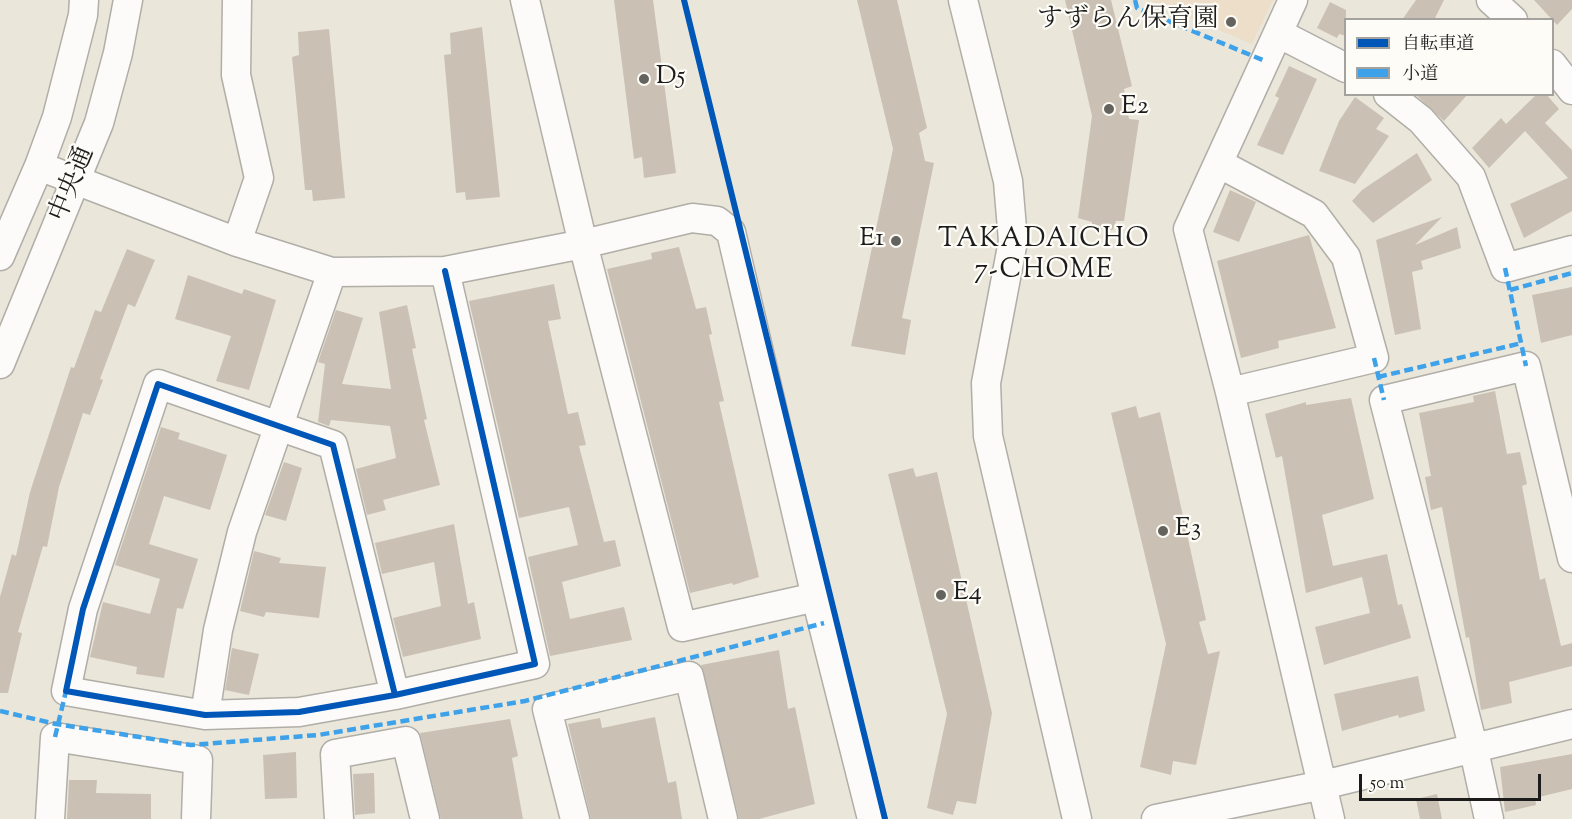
<!DOCTYPE html>
<meta charset="utf-8">
<style>
body{margin:0}
#map{position:relative;width:1572px;height:819px;overflow:hidden;background:#eae6da;font-family:"Sorts Mill Goudy","Noto Serif JP",serif}
canvas{display:block}
.legend{position:absolute;left:1344px;top:18px;width:210px;height:78px;box-sizing:border-box;background:#fdfcf7;border:2px solid #a3a29f;margin:0;padding:8px 10px;list-style:none;font-size:18px;color:#1c1c1c}
.legend li{display:flex;align-items:center;gap:12px;height:30px}
.legend b{width:30px;border:2px solid #a3a29f}
.scale{position:absolute;left:1359px;top:774px;width:182px;height:27px;box-sizing:border-box;border:3px solid #1c1c1c;border-top:0;padding-left:8px;font-size:18px;line-height:21px;white-space:nowrap;color:#1c1c1c;-webkit-text-stroke:4px #fdfcf7;paint-order:stroke}
</style>
<div id="map">
<canvas width="1572" height="819"></canvas>
<ul class="legend">
<li><b style="height:8px;background:#0057b8"></b>自転車道</li>
<li><b style="height:8px;background:#3da2ea"></b>小道</li>
</ul>
<div class="scale">50 m</div>
</div>
<script>
const ctx = document.querySelector('canvas').getContext('2d');
ctx.lineJoin = 'round';
function paint(path, color) {
  ctx.fillStyle = color;
  ctx.fill(path, 'evenodd');
}
function strokePath(path, color, width, dash) {
  ctx.strokeStyle = color;
  ctx.lineWidth = width;
  ctx.lineCap = dash ? 'butt' : 'round';
  ctx.setLineDash(dash || []);
  ctx.stroke(path);
}
function label(font, color, halo, rows, align = 'center') {
  ctx.font = font + ' "Sorts Mill Goudy","Noto Serif JP",serif';
  ctx.lineWidth = 4.5;
  ctx.setLineDash([]);
  ctx.textBaseline = 'middle';
  ctx.strokeStyle = halo;
  ctx.fillStyle = color;
  for (const [text, x, y, turn = 0] of rows) {
    ctx.save();
    ctx.translate(x, y);
    ctx.rotate((+turn || 0) * Math.PI / 180);
    ctx.textAlign = isNaN(turn) ? turn : align;
    if (halo) ctx.strokeText(text, 0, 0);
    ctx.fillText(text, 0, 0);
    ctx.restore();
  }
}
paint(new Path2D(`
 M1148,0H1273L1252,44Z`), '#ecdec9');
paint(new Path2D(`
 M614,0H653L676,173L644,178L642,157L634,159Z
 M857,0H897L927,128L919,133L925,161L934,163L902,318L911,320L905,355L851,346L893,149Z
 M1065,0H1111L1132,86L1124,89L1129,119L1139,120L1124,221H1116L1113,230L1092,228V222L1078,218L1092,116Z
 M1416,0H1444L1434,20H1402Z
 M1534,0H1572V9L1557,25Z
 M1330,2L1346,10V36L1339,34L1337,38L1317,28Z
 M482,27L500,197L466,200L465,192L456,193L444,55L451,54L450,33Z
 M329,29L345,198L313,201L312,190H305L292,57L299,55L298,32Z
 M1289,66L1317,79L1283,155L1257,145L1279,98L1275,96Z
 M1415,94H1468L1444,121Z
 M1537,94H1546L1559,109L1545,123L1572,150V211L1524,238L1510,204L1568,178L1525,131L1489,168L1472,148L1501,118L1506,124Z
 M1355,97L1384,118L1376,129L1389,136L1355,184L1319,171L1339,121Z
 M1417,153L1432,180L1373,223L1352,201L1362,190Z
 M1230,190L1256,202L1239,242L1213,232Z
 M1442,217L1415,245L1457,227L1461,248L1421,261L1423,269L1412,272L1421,329L1395,335L1376,240Z
 M1309,235L1336,328L1278,341L1279,348L1241,358L1217,261Z
 M679,247L696,309L706,307L712,334L709,335L724,401L719,402L759,577L733,585L732,583L690,593L607,269L652,259L651,253Z
 M127,249L155,260L135,307L128,304L100,379L103,380L90,415L83,413L59,487L47,547L43,546L18,632L22,633L8,693H0V597L12,554L16,556L30,492L71,367L74,368L95,310L101,312Z
 M188,275L242,294L244,289L276,300L249,390L216,381L231,336L175,319Z
 M554,284L561,319L548,321L568,414L578,412L586,445L579,446L604,542L615,540L621,566L562,582L570,619L624,607L632,640L550,656L528,557L578,545L569,507L519,518L469,301Z
 M1572,287V335L1541,343L1532,295Z
 M407,305L416,348L412,349L427,419L424,420L440,485L383,500L386,510L367,515L356,469L396,458L390,426L331,420L329,426L318,422L325,364L318,362L336,310L363,318L342,384L391,389L379,312Z
 M1495,391L1507,454L1520,452L1527,484L1522,486L1540,580L1545,578L1561,646L1572,643V666L1509,682L1512,703L1481,710L1469,637L1466,638L1442,507L1431,510L1425,477L1431,476L1419,413L1474,402L1473,396Z
 M1351,398L1374,499L1322,515L1333,566L1387,554L1398,605L1402,604L1411,638L1324,665L1315,627L1370,613L1362,577L1306,593L1282,456L1276,458L1265,414L1306,402V405Z
 M1136,406L1139,418L1160,412L1206,620L1199,622L1208,654L1220,651L1196,765L1173,761L1171,775L1140,767L1166,644L1111,413Z
 M161,427L180,433L178,439L227,455L210,510L164,496L149,544L198,559L183,609L177,608L164,678L136,674L137,667L90,657L103,602L150,614L160,579L115,565Z
 M284,462L302,468L286,521L265,515Z
 M913,468L916,477L937,472L992,713L976,804L957,801L953,815L927,808L947,714L888,474Z
 M454,524L468,604L474,602L481,639L403,657L393,618L441,606L434,562L382,574L375,543Z
 M254,551L281,558L279,563L326,567L319,618L266,612L264,617L240,611Z
 M232,648L259,654L249,695L225,690Z
 M779,650L788,709L795,707L815,804L759,819H739L701,665Z
 M1418,676L1425,711L1399,718L1398,715L1342,731L1334,694Z
 M655,717L668,783L676,781L682,819H591L568,724L600,718L602,728Z
 M510,719L518,756L512,758L523,819H441L420,733Z
 M296,752L297,798L265,799L263,755Z
 M1572,754V789L1535,798L1536,805L1505,812L1500,767Z
 M374,773L375,813L355,815L353,774Z
 M69,780H97L96,793L151,794V819H67Z
 M1437,794L1442,819H1420L1416,799Z`), '#cbc0b4');
const minor = new Path2D(`
 M525,0L583,244L682,627L816,597
 M963,0L1008,181L1013,241L986,383L988,436L1077,819
 M1293,0L1188,229L1230,392L1330,819
 M1491,0L1513,20
 M1278,33L1346,68
 M1552,64L1572,90
 M1388,94L1421,120L1471,177L1505,268L1572,250
 M1220,164L1314,214L1346,257L1374,358L1230,392
 M39,166L237,242L332,272L445,271L583,244L692,218L717,221L731,232L816,597L872,819
 M237,242L259,178L236,75L237,0
 M0,256L39,166L57,117L83,15L84,0
 M0,364L99,123L118,53L128,0
 M395,695L333,445L158,384L83,609L66,691L205,715L299,712L395,695L535,664L445,271
 M205,715L218,630L242,532L332,272
 M50,819L55,737L198,760L196,819
 M339,819L335,754L406,741L425,819
 M575,819L547,709L689,676L723,819
 M1156,819L1323,785L1572,724
 M1489,819L1473,746L1384,400L1526,366L1572,558`);
strokePath(minor, '#b0aea7', 31);
strokePath(minor, '#fcfbf9', 28);
strokePath(new Path2D(`
 M1135,0L1137,8L1265,61
 M1505,268L1526,366
 M1510,290L1572,273
 M1374,358L1384,400
 M1378,377L1522,343
 M0,711L56,724L191,745L318,735L525,701L824,623
 M55,737L66,691`), '#3da2ea', 4.5, [9, 4.5]);
strokePath(new Path2D(`
 M684,0L885,819
 M395,695L333,445L158,384L83,609L66,691L205,715L299,712L395,695L535,664L445,271`), '#0057b8', 6);
for (const [x, y, r, color] of [
 [1231,22,6,"#64635e"],
 [644,79,6,"#64635e"],
 [1109,109,6,"#64635e"],
 [896,241,6,"#64635e"],
 [1163,531,6,"#64635e"],
 [941,595,6,"#64635e"]
]) {
  const dot = new Path2D();
  dot.arc(x, y, r, 0, 2 * Math.PI);
  ctx.fillStyle = color;
  ctx.fill(dot);
  strokePath(dot, '#fdfcf7', 2);
}
label('26px', '#1c1c1c', '#fdfcf7', [
 ["すずらん保育園",1219,22,"right"],
 ["D5",656,79],
 ["E2",1121,109],
 ["E1",884,241,"right"],
 ["E3",1175,531],
 ["E4",953,595]
], 'left');
label('26px', '#1c1c1c', '#fdfcf7', [
 ["中央通",74,185,-68]
]);
ctx.letterSpacing = '1.5px';
label('27px', '#1c1c1c', '#fdfcf7', [
 ["TAKADAICHO",1044,241],
 ["7-CHOME",1044,272]
]);
ctx.letterSpacing = '0px';
</script>
